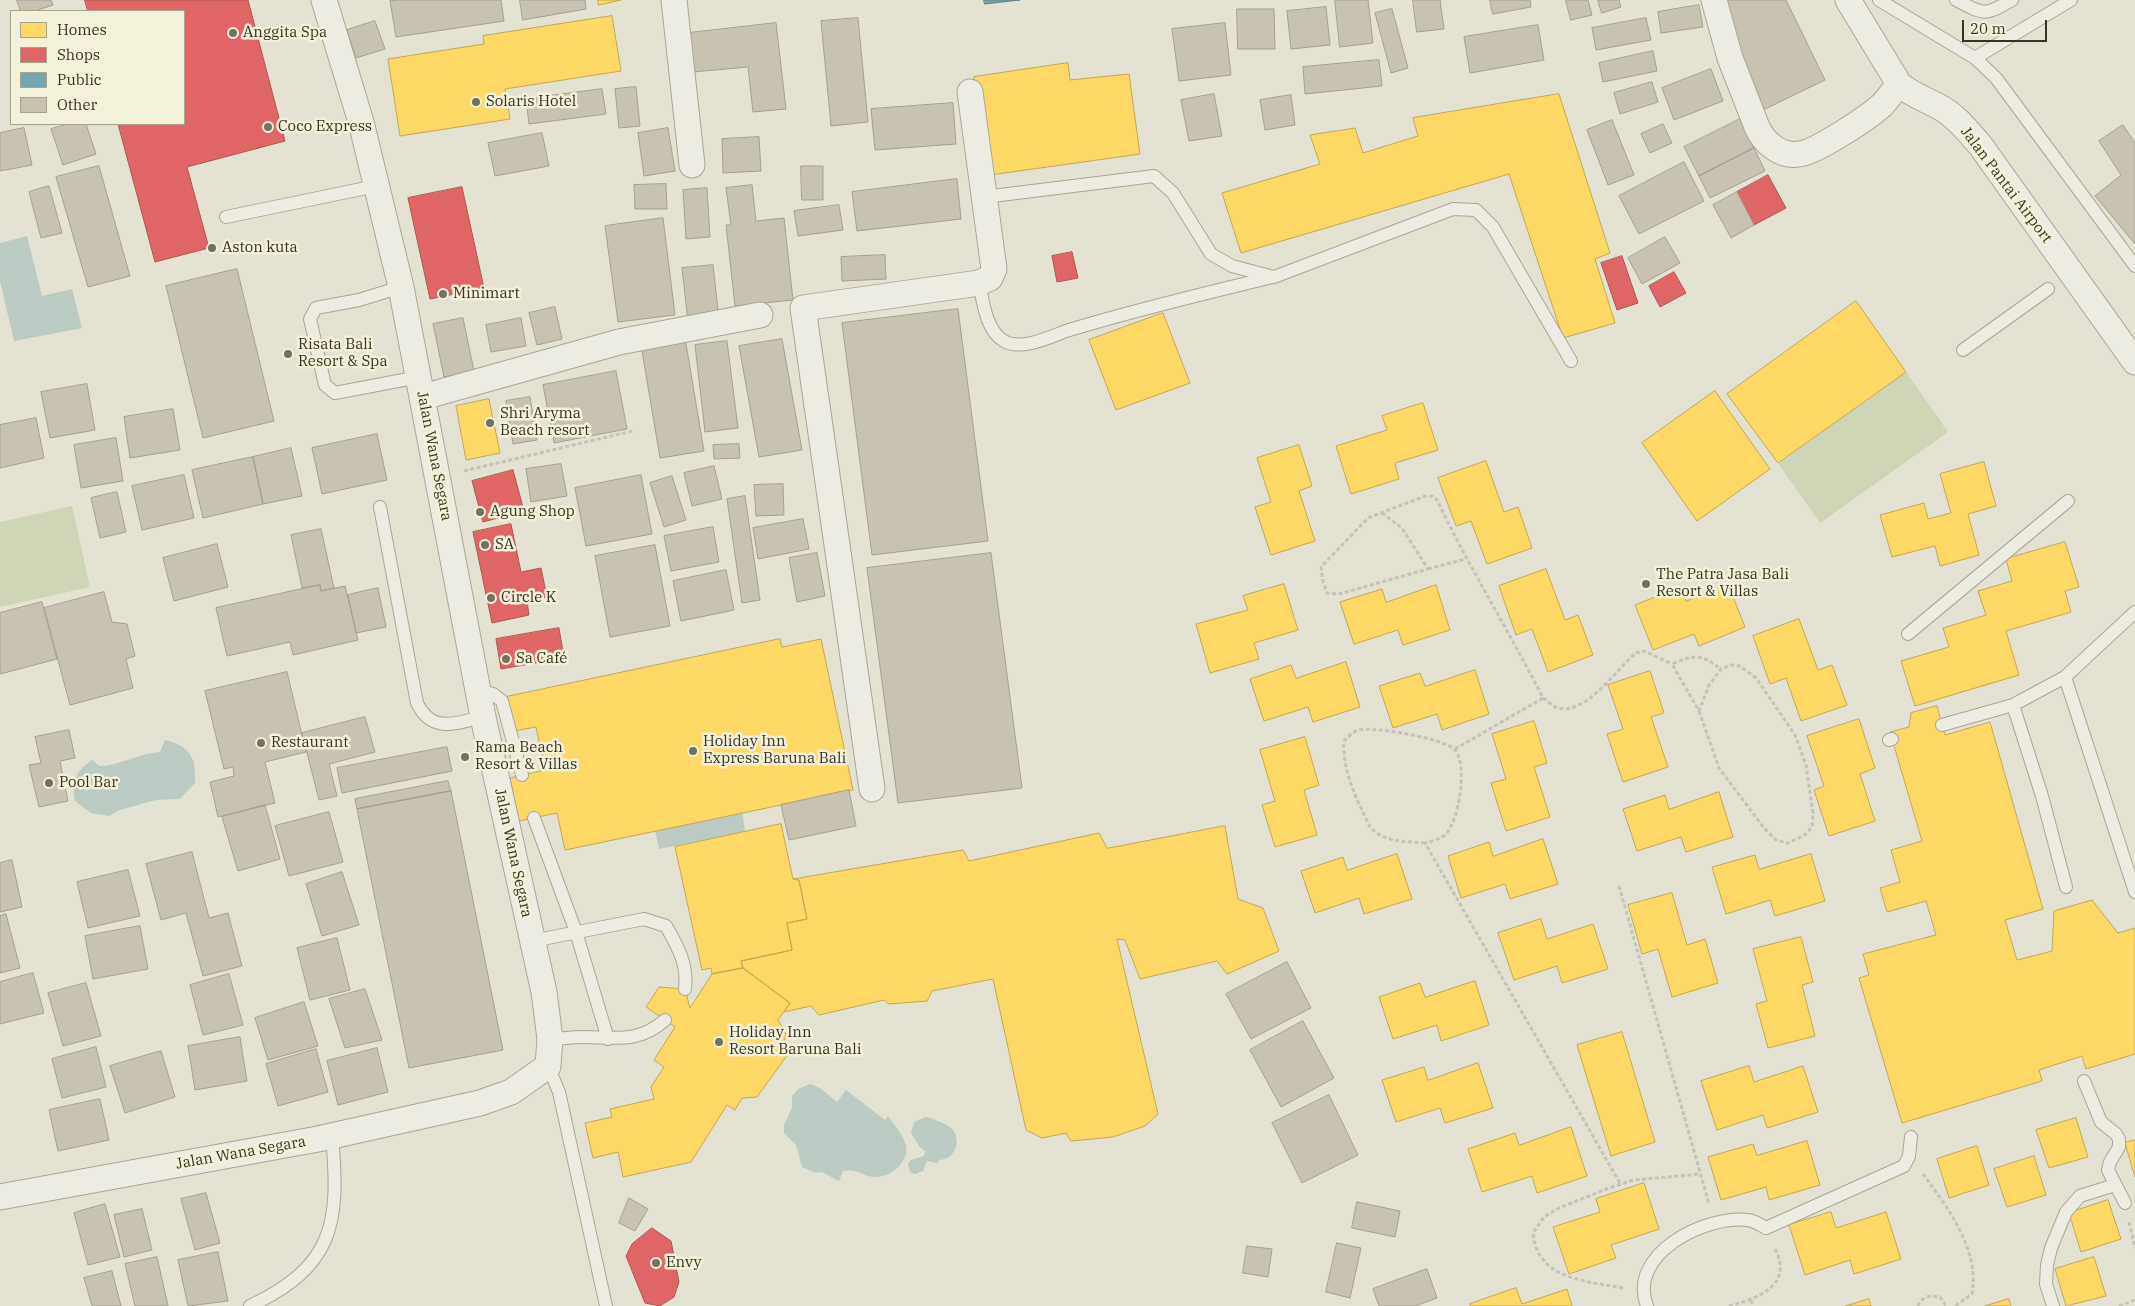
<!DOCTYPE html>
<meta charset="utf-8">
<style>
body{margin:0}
#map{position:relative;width:2135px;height:1306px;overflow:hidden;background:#e4e2d2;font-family:"IBM Plex Serif",serif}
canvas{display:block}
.legend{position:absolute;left:10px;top:10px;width:175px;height:115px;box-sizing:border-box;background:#f3f1da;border:1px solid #a9a591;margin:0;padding:6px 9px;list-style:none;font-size:15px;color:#393223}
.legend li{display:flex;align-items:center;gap:10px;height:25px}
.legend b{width:25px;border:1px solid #a9a591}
.scale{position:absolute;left:1962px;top:20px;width:85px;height:22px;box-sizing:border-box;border:2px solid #393223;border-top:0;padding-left:6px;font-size:15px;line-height:18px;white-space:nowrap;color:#393223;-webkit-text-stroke:4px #f3f1da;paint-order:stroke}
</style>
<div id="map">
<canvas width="2135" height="1306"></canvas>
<ul class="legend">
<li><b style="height:14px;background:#ffd966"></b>Homes</li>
<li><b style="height:14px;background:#e06666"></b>Shops</li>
<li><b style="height:14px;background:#76a5af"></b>Public</li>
<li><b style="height:14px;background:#c8c2b3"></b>Other</li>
</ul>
<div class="scale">20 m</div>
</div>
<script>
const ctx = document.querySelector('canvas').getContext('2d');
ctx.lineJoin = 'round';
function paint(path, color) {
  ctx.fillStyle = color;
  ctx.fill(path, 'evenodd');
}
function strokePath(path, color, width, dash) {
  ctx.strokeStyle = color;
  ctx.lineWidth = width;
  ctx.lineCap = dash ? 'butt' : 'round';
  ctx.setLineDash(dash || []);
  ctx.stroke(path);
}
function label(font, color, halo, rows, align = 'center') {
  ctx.font = font + ' "IBM Plex Serif",serif';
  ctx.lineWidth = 5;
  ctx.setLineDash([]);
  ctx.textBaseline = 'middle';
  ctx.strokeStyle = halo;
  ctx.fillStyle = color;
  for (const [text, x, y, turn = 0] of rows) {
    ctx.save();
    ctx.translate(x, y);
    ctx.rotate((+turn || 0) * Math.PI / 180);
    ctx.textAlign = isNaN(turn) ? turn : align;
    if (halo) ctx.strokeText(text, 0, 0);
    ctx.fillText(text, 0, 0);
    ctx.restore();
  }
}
paint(new Path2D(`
 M1906,372L1948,432L1820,523L1778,463Z
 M72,506L90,587L0,607V522Z`), '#ced4b6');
paint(new Path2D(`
 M27,236L42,296L72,289L82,328L14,341L0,281V243Z
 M165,740C191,747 196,757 195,783L180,799L156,800L120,810L109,816L91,813L75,801C71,783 77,768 93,760L99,766C120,766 139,753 160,752Z
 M741,803L745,832L659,849L653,821Z
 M810,1084L820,1088L837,1102L846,1090L885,1120L888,1116C894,1125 904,1135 906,1146C909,1162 892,1176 877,1177C864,1178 859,1168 843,1171L839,1181L822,1172L816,1173L802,1167L796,1145L784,1133V1125L792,1108V1096L798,1089Z
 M926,1117C934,1119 945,1123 951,1128C963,1140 955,1160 939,1160L938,1163L927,1161L923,1171L915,1174L910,1172L908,1164L911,1160L924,1156L925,1151L919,1146L911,1133L914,1122Z`), '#bccac4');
const homes = new Path2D(`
 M598,0H621L599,5Z
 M612,16L621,71L505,89L510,119L400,136L388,59L484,44L483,36Z
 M1068,63L1070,80L1129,74L1140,154L990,175L974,77Z
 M1559,94L1610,253L1595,259L1615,323L1563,338L1509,174L1241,253L1222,193L1320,164L1310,135L1355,128L1363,153L1418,136L1413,118Z
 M1856,301L1906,372L1778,463L1727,394Z
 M1163,313L1190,383L1116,410L1089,340Z
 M1715,391L1770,469L1697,521L1642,443Z
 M489,399L500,453L466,460L456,406Z
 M1423,403L1438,450L1395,463L1399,479L1351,494L1336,446L1387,430L1382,416Z
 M1299,445L1312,486L1299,491L1315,541L1271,555L1255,507L1271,502L1257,458Z
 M1486,461L1504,512L1518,507L1532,548L1487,564L1471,521L1456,526L1438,478Z
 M1984,462L1996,506L1968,514L1979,555L1940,566L1935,546L1892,557L1880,515L1924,503L1928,519L1951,513L1940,474Z
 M2065,542L2079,587L2065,591L2071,612L2006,631L2019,675L1915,706L1901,661L1949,647L1943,628L1986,615L1978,591L2012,581L2006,559Z
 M1546,569L1565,620L1578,615L1593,655L1548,672L1532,629L1516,635L1499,586Z
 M1284,584L1298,630L1254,643L1259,659L1210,673L1196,624L1248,610L1243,596Z
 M1728,584L1745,627L1699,646L1694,634L1653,650L1635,605L1680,587L1686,601Z
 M1436,585L1450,630L1403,645L1398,630L1354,644L1340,602L1382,589L1386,602Z
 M1799,619L1818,670L1832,665L1847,705L1801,721L1786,678L1770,684L1753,636Z
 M780,639L782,647L821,639L853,790L565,850L557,813L519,821L510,778L545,770L536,727L514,731L506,697Z
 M1346,662L1360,707L1313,722L1308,707L1264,721L1250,679L1291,665L1296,678Z
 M1475,670L1489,714L1442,730L1437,714L1393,728L1379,686L1420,673L1425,686Z
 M1650,671L1664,713L1651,717L1668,767L1623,782L1607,734L1623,729L1608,685Z
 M1937,706L1945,735L1990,722L2043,909L2005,920L2017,960L2052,951L2054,911L2092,900L2118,933L2135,928V1054L2086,1069L2082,1056L2039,1070L2042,1081L1902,1123L1859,978L1869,975L1863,954L1936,935L1926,901L1887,912L1880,888L1900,882L1891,850L1922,841L1890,732L1909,727L1911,713Z
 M1859,719L1875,768L1860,774L1875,821L1829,836L1814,790L1824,786L1807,736Z
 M1534,721L1547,763L1534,767L1550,817L1506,831L1491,783L1506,779L1492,734Z
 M1305,737L1319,785L1304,790L1317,835L1275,847L1262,805L1275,801L1260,750Z
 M1719,792L1733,837L1686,852L1681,837L1637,851L1623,809L1665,795L1669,809Z
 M781,824L793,879L799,880L807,919L787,923L792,950L741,961L743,968L712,974L711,968L702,970L675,847Z
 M1225,826L1238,899L1263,908L1279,951L1227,974L1217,961L1140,979L1125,940L1117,939L1158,1114L1145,1126L1113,1137L1071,1141L1066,1133L1042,1138L1026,1130L993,979L932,991L927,1001L889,1004L884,1000L819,1015L811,1006L784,1012L790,1003L743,968L741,961L792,950L787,923L807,919L799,880L793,879L963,850L969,861L1099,833L1107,848Z
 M1543,839L1558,884L1510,899L1505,884L1461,898L1448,856L1489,842L1493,856Z
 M1397,854L1412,899L1364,914L1359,898L1315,913L1301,871L1343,857L1347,870Z
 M1811,854L1825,901L1775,916L1770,900L1726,914L1712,867L1755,855L1759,869Z
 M1672,893L1687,945L1705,939L1718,983L1672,997L1658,949L1642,954L1628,905Z
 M1541,919L1547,939L1593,924L1608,969L1562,983L1557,966L1514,980L1498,933Z
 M1801,937L1813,982L1802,985L1815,1036L1768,1048L1756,1004L1767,1001L1753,949Z
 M743,968L790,1003L778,1020L786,1034L782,1047L788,1054L757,1097L742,1098L735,1110L727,1105L691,1162L623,1177L618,1152L593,1158L585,1123L612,1117L610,1109L654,1099L651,1087L664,1067L654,1060L675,1027L646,1007L659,987L685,989L690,1008L712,974Z
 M1475,981L1489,1025L1441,1041L1437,1025L1393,1039L1379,997L1420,983L1425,997Z
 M1622,1032L1655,1142L1611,1156L1577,1045Z
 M1478,1063L1493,1108L1445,1123L1440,1108L1396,1122L1382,1080L1424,1067L1428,1080Z
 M1749,1066L1754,1082L1803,1066L1818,1112L1767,1128L1763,1115L1717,1130L1701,1081Z
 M2076,1118L2088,1157L2049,1168L2036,1130Z
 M1571,1127L1587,1176L1537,1193L1532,1176L1482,1192L1468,1149L1515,1133L1519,1145Z
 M2135,1140V1177L2125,1143Z
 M1807,1141L1820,1185L1769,1200L1766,1187L1721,1200L1708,1157L1753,1144L1757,1155Z
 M1977,1146L1989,1185L1949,1198L1937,1159Z
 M2034,1156L2046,1195L2007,1207L1994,1169Z
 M1644,1183L1659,1229L1611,1245L1616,1258L1569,1274L1553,1227L1600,1212L1596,1199Z
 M2108,1200L2121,1239L2081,1252L2069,1213Z
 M1831,1212L1836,1228L1886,1212L1901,1259L1854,1274L1850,1260L1805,1275L1789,1225Z
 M2094,1257L2106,1296L2066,1306L2055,1269Z
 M1516,1288L1522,1304L1567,1289L1572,1306H1470V1304Z
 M1869,1299L1871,1306H1846Z
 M2009,1299L2011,1306H1985Z`);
paint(homes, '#ffd966');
strokePath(homes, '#c4a752', 1);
const shops = new Path2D(`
 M85,0H248L285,141L187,167L209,248L155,262L118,124H184V11H88Z
 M1768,175L1786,208L1754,225L1737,192Z
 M462,187L484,288L430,299L408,198Z
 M1072,252L1078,278L1057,282L1052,256Z
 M1622,256L1638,303L1617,310L1601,263Z
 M1674,272L1686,293L1660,307L1649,286Z
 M513,470L524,511L483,522L472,481Z
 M511,524L521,572L541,568L547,597L527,601L529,615L492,623L473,532Z
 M559,628L564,658L501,669L496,639Z
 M652,1228L671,1241L679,1282L674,1297L660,1306L645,1303L626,1256L632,1244Z`);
paint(shops, '#e06666');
strokePath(shops, '#ae5652', 1);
const public = new Path2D(`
 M984,0H1020L985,4Z`);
paint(public, '#76a5af');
strokePath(public, '#648285', 1);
const building = new Path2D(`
 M17,0H51L53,5L35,11H21Z
 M400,0H501L504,21L396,37L390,1Z
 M520,0H585L586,9L523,20Z
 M1335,0H1368L1373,43L1340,47Z
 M1413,0H1440L1444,29L1417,32Z
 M1490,0H1530L1531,7L1493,14Z
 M1566,0H1588L1592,15L1571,20Z
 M1598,0H1619L1621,7L1602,13Z
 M1725,0H1786L1825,80L1759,112Z
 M1699,5L1703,27L1661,33L1658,12Z
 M1326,7L1330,45L1291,49L1287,11Z
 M1237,9H1274L1275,49H1238Z
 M1392,9L1408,68L1391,73L1375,13Z
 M858,18L868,122L831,126L821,21Z
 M1646,18L1651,40L1596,50L1592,28Z
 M375,21L385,49L356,58L347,30Z
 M776,23L786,109L753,112L748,67L693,72L689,33Z
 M1225,23L1231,75L1179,81L1172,29Z
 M1538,25L1544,60L1470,73L1464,37Z
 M1653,51L1657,71L1603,82L1599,63Z
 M1379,60L1382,86L1305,94L1303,67Z
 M1711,69L1723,101L1674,120L1662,88Z
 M1652,82L1658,102L1620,114L1614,93Z
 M636,87L640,126L619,128L615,89Z
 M602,89L606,114L529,124L526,99Z
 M1214,94L1222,136L1189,141L1181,100Z
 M1291,95L1295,125L1265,130L1260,100Z
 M953,103L956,144L875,150L871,109Z
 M1740,119L1754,148L1699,176L1684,147Z
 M1612,120L1634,175L1608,185L1587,130Z
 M68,124H86L96,154L63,165L51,129Z
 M1663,124L1672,143L1650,153L1641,134Z
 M2123,125L2135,143V244L2095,196L2121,175L2099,141Z
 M24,128L32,165L0,171V133Z
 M668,128L675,171L644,176L638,133Z
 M542,133L549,166L495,176L488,143Z
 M759,137L761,171L723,173L722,139Z
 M1754,148L1765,171L1710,198L1699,176Z
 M1684,162L1704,201L1639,234L1619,196Z
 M99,166L130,276L88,287L56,177Z
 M801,166H823V200H802Z
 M957,179L961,219L857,231L852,192Z
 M666,184L667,209H635L634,185Z
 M752,185L756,221L784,218L793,300L735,306L726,225H731L726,188Z
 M49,186L62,233L41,238L29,192Z
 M707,188L710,237L686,239L683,190Z
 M1737,192L1754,225L1731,238L1713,205Z
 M839,205L843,230L798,236L794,211Z
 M663,218L675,315L618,322L605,226Z
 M1665,237L1680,263L1642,284L1628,258Z
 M885,255L886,279L842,281L841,257Z
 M713,265L719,319L688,322L682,268Z
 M237,269L274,421L203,438L166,286Z
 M555,307L562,339L537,345L529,313Z
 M958,309L988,541L872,555L842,323Z
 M463,318L474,371L444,377L433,324Z
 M521,318L526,346L491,352L486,325Z
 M684,332L704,451L660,458L640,339Z
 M782,339L802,450L759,457L739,346Z
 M727,341L738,428L705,432L695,345Z
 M616,371L627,429L554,443L543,385Z
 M87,384L95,430L50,438L41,392Z
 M530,397L537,440L513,444L506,401Z
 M173,409L180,450L130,458L124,417Z
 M36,418L44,458L0,468V425Z
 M377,434L387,480L322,494L312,448Z
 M116,438L123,481L81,488L74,445Z
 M739,444L740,458L714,459L713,445Z
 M291,448L302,496L263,504L253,457Z
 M253,457L263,504L203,518L192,470Z
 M561,464L567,496L531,502L526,469Z
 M714,466L722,499L692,506L684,473Z
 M184,475L194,518L142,530L132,486Z
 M641,475L652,534L586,546L575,488Z
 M672,476L686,520L664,527L650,483Z
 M783,484L784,515L756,516L754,485Z
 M117,492L126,532L100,538L91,498Z
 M745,496L760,600L742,603L727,499Z
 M803,519L809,549L758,559L753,528Z
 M713,527L719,562L671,571L664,536Z
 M321,529L334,588L321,591L320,585L302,588L291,535Z
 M217,544L228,587L174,601L163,558Z
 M655,545L670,626L610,637L595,556Z
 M817,553L825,596L797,602L789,558Z
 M991,553L1022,788L898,803L867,568Z
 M726,570L734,610L681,621L673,581Z
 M320,585L321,591L345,586L358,640L293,655L290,642L227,656L216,608Z
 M378,588L386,627L356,633L348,595Z
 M104,592L112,622L127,624L135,656L126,659L133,688L70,705L44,608Z
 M42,602L57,659L0,674V613Z
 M287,672L306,752L265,762L275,803L218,817L210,782L234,776L233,767L224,769L205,691Z
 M365,717L375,752L329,764L337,796L319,800L302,733Z
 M69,730L75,758L60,761L68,801L39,807L29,765L41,763L35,737Z
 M447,747L452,771L342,793L337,768Z
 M448,781L451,791L357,809L355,799Z
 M849,790L856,826L789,840L781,805Z
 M451,791L503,1050L409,1068L357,809Z
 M265,805L280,859L238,871L222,817Z
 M329,812L343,862L289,876L275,826Z
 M192,852L209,918L228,913L242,966L203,976L186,913L161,920L146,864Z
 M12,860L22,907L0,912V863Z
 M128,870L140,916L88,928L77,882Z
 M342,872L359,925L322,936L306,884Z
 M6,914L20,968L0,973V916Z
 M140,926L148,969L93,979L85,936Z
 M337,938L350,990L310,1000L297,948Z
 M1287,962L1311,1008L1251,1039L1226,994Z
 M33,973L44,1013L0,1024V982Z
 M229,974L243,1025L203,1035L190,985Z
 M86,983L101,1036L63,1046L48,993Z
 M365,989L382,1040L345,1048L329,999Z
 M304,1002L318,1046L268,1060L255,1018Z
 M1303,1021L1334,1078L1281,1107L1250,1050Z
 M240,1037L247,1081L195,1090L188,1046Z
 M96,1047L106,1087L62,1098L52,1059Z
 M377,1048L388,1092L338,1105L327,1061Z
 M316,1049L328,1092L278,1106L266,1064Z
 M161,1051L175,1097L125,1113L110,1066Z
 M1329,1095L1358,1155L1302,1183L1272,1123Z
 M100,1099L109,1140L58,1151L49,1110Z
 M206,1193L220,1243L195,1250L181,1199Z
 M629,1198L648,1209L635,1231L619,1223Z
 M1357,1202L1400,1211L1395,1237L1352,1228Z
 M105,1204L120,1257L88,1265L74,1213Z
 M142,1209L152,1250L124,1257L114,1215Z
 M1337,1243L1361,1248L1350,1298L1326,1292Z
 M1247,1246L1272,1249L1268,1277L1243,1273Z
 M218,1252L228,1301L188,1306L178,1260Z
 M157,1257L168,1306H135L125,1264Z
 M1427,1269L1437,1298L1415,1306H1379L1373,1289Z
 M112,1271L121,1306H92L84,1278Z`);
paint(building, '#c8c2b3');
strokePath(building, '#a59f91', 1);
const service = new Path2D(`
 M1879,0L1975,58L1996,78L2135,266
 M1956,0C1985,15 1984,16 2012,0
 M1975,58L2071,0
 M984,197L1154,176L1173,193L1211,254L1232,266L1274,277L1453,209L1476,210L1493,227L1571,361
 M226,217L376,186
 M979,283C983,301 986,331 1004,341C1021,351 1050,337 1066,331C1134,310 1203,294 1272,277
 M401,287L359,300L316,308L310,319L325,385L335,393L419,377
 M1963,350L2048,289
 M380,507L417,703C432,734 456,723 483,717
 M1908,634L2068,501
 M2065,677L2135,892
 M478,690L493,694L502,701L522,775
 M2013,705L2042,796L2066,887
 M1942,725L2013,705L2065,677L2135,612
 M1889,740L1892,739
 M534,818L576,932L608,1039
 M532,941L644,919L666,926C678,947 688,964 685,989
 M550,1039C561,1039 572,1037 582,1037C615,1037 638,1044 665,1020
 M548,1066L559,1092L606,1306
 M2084,1081L2101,1122L2116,1134L2119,1139V1147L2110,1162L2108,1170L2125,1203
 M250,1306C334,1266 340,1224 332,1136
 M1647,1306C1627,1254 1705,1215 1748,1220C1754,1221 1761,1225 1766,1228L1904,1166L1909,1156L1911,1137
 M2053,1306L2046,1284L2047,1265L2051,1248L2066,1212L2080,1196L2115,1185`);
const minor = new Path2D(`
 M674,0L692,165
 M1714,0L1730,58L1757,127C1764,143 1781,157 1799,154C1815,153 1869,117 1882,105C1888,99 1893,91 1899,84
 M1848,0L1899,84C1913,96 1928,100 1943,109C1958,118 1969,133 1980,145L2135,362
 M423,397L619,342L760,315
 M872,789L803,308L979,283L990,278L994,269L970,92
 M0,1197L318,1139L480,1103L511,1092L548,1066L550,1039L544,992L483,717L401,287L361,122L324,0`);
strokePath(service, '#aaa79a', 14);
strokePath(minor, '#aaa79a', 27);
strokePath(new Path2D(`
 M464,471L632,431
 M1382,513L1402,528L1428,569L1339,594L1327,593L1323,582L1321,567L1368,518L1425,496H1432L1437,500C1469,567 1509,631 1543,698C1547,700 1551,705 1555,707C1584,719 1617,668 1636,653L1644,651L1672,664
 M1428,569L1465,559
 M1699,711L1719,768L1764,828L1776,840L1788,843L1805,835L1812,827L1813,813L1806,765L1795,735L1756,678L1740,666L1731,665L1721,669L1709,685L1699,711L1672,664C1696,654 1700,654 1721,669
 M1455,749L1543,698
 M1425,843C1404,841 1385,843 1370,827C1357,800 1342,771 1344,741C1348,737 1353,731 1359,730C1373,726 1447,739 1455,750C1468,765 1459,820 1446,834C1441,839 1432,841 1425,843L1621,1185
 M1619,886L1709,1204
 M1923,1174C1948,1208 1980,1250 1972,1294L1955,1306
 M2129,1222L2135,1248
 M1623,1288C1587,1281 1537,1280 1533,1233L1544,1217L1559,1208L1609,1188L1634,1180L1700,1174
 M1751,1300L1753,1306
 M1729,1306C1759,1298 1795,1285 1774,1247
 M1918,1306C1921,1296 1931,1295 1940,1297L1946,1306
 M2119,1306L2135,1300`), '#c5c3ba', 3, [4, 2.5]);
strokePath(service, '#ecece3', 12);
strokePath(minor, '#ecece3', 25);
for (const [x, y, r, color] of [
 [233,33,5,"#757060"],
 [476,102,5,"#757060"],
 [268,127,5,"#757060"],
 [212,248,5,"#757060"],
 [443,294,5,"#757060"],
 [288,354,5,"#757060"],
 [490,423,5,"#757060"],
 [480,512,5,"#757060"],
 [485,545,5,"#757060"],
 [1646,584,5,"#757060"],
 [491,598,5,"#757060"],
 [506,659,5,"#757060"],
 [261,743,5,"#757060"],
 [693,751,5,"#757060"],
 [465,757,5,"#757060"],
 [49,783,5,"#757060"],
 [719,1042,5,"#757060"],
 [656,1263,5,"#757060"]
]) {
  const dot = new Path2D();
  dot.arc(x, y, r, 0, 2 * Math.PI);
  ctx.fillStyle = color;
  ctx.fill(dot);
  strokePath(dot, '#f3f1da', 2);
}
label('15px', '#393223', '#f3f1da', [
 ["Anggita Spa",243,33],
 ["Solaris Hotel",486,102],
 ["Coco Express",278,127],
 ["Aston kuta",222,248],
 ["Minimart",453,294],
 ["Risata Bali",298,345],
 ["Resort & Spa",298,362],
 ["Shri Aryma",500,414],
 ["Beach resort",500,431],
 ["Agung Shop",490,512],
 ["SA",495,545],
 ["The Patra Jasa Bali",1656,575],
 ["Resort & Villas",1656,592],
 ["Circle K",501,598],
 ["Sa Café",516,659],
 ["Holiday Inn",703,742],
 ["Express Baruna Bali",703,759],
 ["Restaurant",271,743],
 ["Rama Beach",475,748],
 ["Resort & Villas",475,765],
 ["Pool Bar",59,783],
 ["Holiday Inn",729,1033],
 ["Resort Baruna Bali",729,1050],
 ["Envy",666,1263]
], 'left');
label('15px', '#393223', '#f3f1da', [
 ["Jalan Pantai Airport",2006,185,53],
 ["Jalan Wana Segara",434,456,79],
 ["Jalan Wana Segara",513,853,78],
 ["Jalan Wana Segara",241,1153,-10]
]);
</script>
